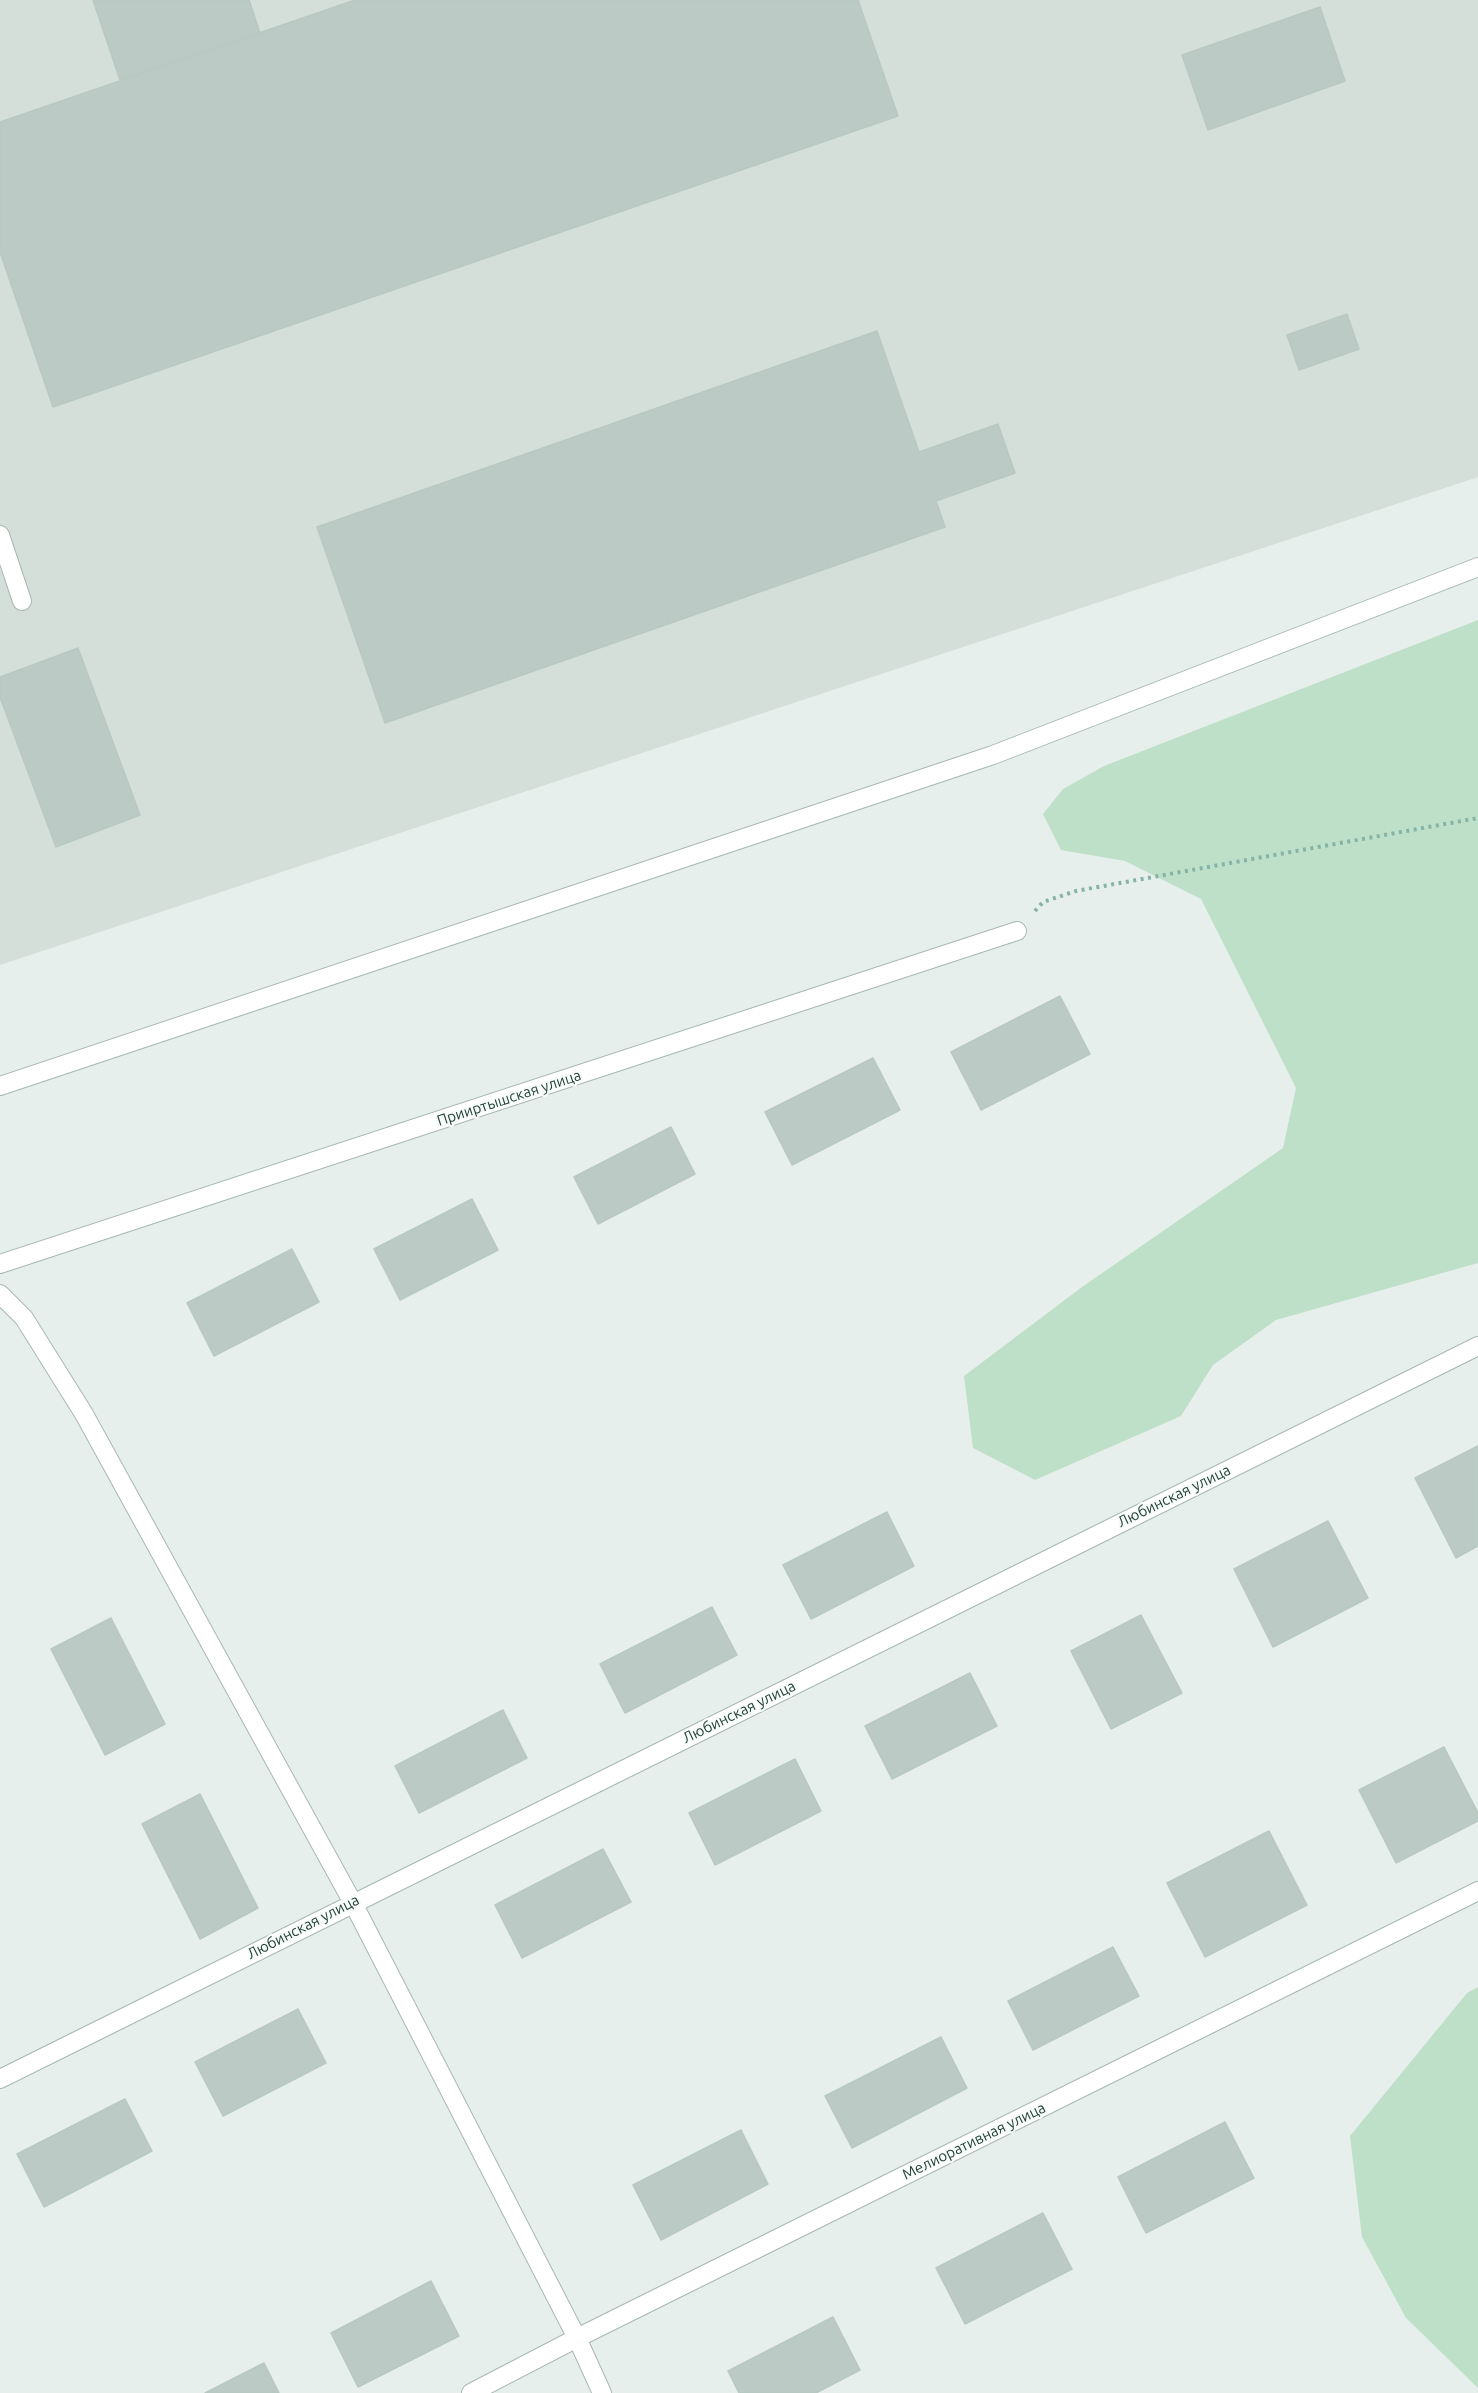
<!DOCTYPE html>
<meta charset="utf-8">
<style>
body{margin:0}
canvas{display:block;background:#e6efeb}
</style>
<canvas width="1478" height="2393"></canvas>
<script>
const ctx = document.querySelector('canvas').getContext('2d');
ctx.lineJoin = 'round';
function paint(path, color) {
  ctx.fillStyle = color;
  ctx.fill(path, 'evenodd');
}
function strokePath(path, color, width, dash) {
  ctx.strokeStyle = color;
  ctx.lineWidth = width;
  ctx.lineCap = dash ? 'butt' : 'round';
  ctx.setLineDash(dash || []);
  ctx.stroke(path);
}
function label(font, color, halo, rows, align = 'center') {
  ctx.font = font + ' Ubuntu,sans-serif';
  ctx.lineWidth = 4.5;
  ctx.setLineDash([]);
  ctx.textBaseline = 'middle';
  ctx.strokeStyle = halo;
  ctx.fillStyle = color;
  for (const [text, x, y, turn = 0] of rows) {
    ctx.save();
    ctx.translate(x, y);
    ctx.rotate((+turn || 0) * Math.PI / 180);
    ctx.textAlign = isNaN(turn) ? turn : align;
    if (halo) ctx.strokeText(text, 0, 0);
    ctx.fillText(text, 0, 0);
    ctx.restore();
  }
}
paint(new Path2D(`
 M0,0H1478V477L0,965Z`), '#d4dfda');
paint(new Path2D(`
 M1478,620V1263L1276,1320L1213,1365L1181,1416L1035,1480L973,1448L964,1376L1082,1287L1283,1148L1296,1088L1201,899L1125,861L1061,850L1043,814L1063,789L1104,766Z
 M1478,1987V2388L1406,2318L1362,2237L1350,2136L1467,1993Z`), '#bfe0c8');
const building = new Path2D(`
 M93,0H249L260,33L120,80Z
 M355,0H858L898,116L53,407L0,252V122Z
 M1320,7L1345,81L1208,130L1182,55Z
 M1347,314L1359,349L1299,370L1287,335Z
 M877,331L919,452L998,424L1015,473L936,501L945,527L385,723L317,527Z
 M78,648L140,815L56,847L0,697V677Z
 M1060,996L1090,1054L981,1110L951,1052Z
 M873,1058L900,1110L792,1165L765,1112Z
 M671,1127L695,1174L598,1224L574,1177Z
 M472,1199L498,1250L400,1300L374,1249Z
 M292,1249L319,1302L214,1356L187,1303Z
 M1478,1446V1546L1456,1558L1415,1478Z
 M887,1512L914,1566L811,1619L783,1565Z
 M1328,1521L1368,1598L1273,1647L1234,1569Z
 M712,1607L737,1655L625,1713L600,1664Z
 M1141,1615L1182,1693L1111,1729L1071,1651Z
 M111,1618L165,1724L105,1755L51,1649Z
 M970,1673L997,1726L892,1779L865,1726Z
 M503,1710L527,1758L419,1813L395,1766Z
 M1444,1747L1478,1813V1821L1396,1863L1359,1790Z
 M795,1759L821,1811L715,1865L689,1813Z
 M200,1794L258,1908L200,1939L142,1824Z
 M1269,1831L1307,1905L1205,1957L1167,1883Z
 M603,1849L631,1902L522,1958L495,1905Z
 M1113,1947L1139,1996L1033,2050L1008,2001Z
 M298,2009L326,2063L223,2116L195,2062Z
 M941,2037L967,2088L852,2148L825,2096Z
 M125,2099L152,2151L44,2207L17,2154Z
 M1225,2122L1254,2178L1146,2233L1118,2177Z
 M741,2130L768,2184L661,2240L633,2185Z
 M1043,2213L1072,2269L965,2324L936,2268Z
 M431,2281L459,2336L358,2387L331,2333Z
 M833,2317L860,2370L816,2393H739L728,2371Z
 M264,2363L279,2393H205Z`);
paint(building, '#bbcac4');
strokePath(building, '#b8c9c2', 1.5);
const minor = new Path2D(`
 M0,535L22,601
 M0,1086L993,755L1478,567
 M0,1264L1017,931
 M0,1294L24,1318L84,1414L353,1903L577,2338L602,2393
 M0,2079L1478,1346
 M471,2393L577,2338L1478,1891`);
strokePath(minor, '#a8b8b2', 20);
strokePath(new Path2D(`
 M1035,911L1043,902L1076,891L1478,818`), '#86b3a5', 4, [3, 4.5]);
strokePath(minor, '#fff', 18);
label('15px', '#24423a', '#f7fbf9', [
 ["Прииртышская улица",509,1098,-18],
 ["Любинская улица",1174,1496,-26],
 ["Любинская улица",739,1712,-26],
 ["Любинская улица",303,1927,-27],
 ["Мелиоративная улица",974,2141,-26]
]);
</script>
